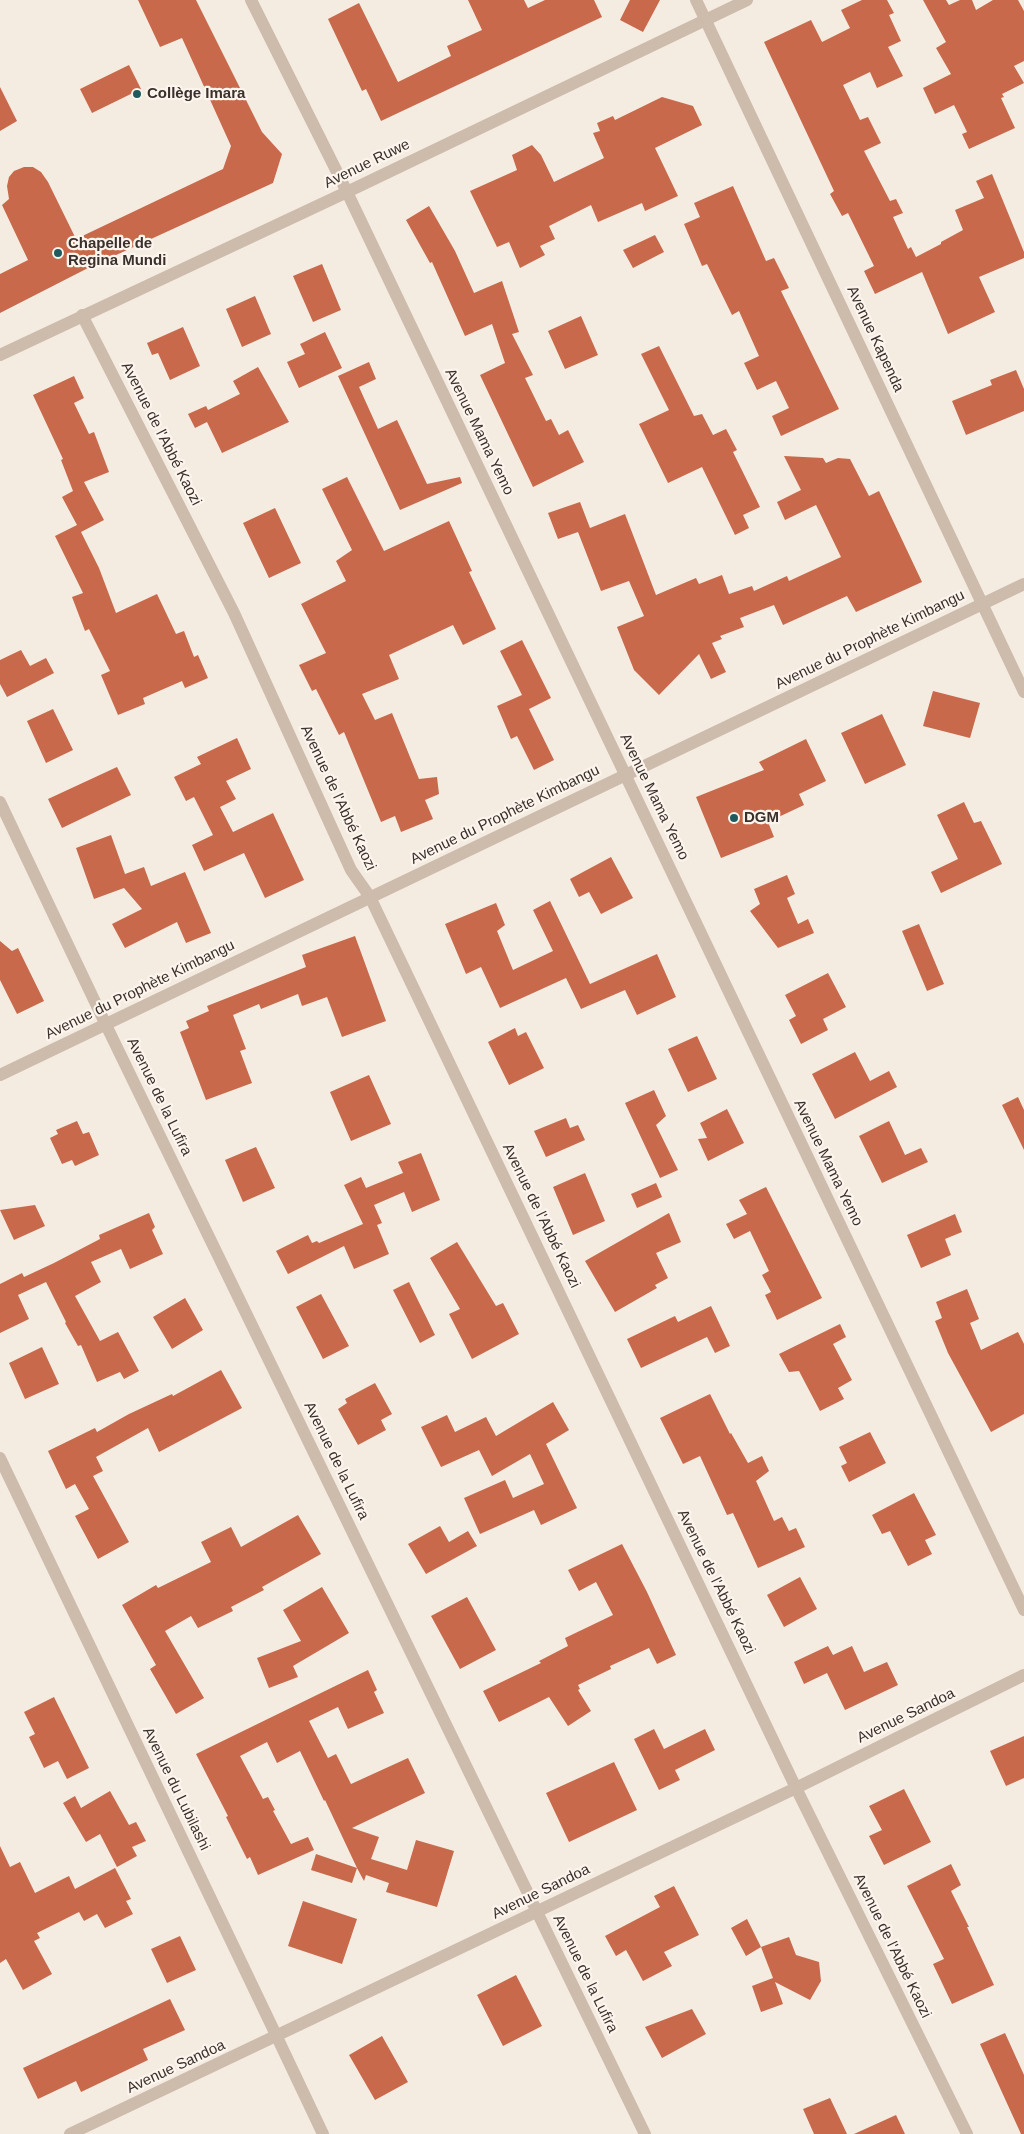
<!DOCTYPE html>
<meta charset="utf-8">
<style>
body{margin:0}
canvas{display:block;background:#f4ebe1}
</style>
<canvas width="1024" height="2134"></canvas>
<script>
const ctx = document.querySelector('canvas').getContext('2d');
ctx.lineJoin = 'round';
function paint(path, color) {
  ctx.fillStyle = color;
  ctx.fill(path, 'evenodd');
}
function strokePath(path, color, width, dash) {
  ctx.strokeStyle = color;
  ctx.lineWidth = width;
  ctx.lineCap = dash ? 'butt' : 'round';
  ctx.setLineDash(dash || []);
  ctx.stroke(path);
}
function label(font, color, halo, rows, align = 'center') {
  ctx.font = font + ' Arial,sans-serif';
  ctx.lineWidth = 4.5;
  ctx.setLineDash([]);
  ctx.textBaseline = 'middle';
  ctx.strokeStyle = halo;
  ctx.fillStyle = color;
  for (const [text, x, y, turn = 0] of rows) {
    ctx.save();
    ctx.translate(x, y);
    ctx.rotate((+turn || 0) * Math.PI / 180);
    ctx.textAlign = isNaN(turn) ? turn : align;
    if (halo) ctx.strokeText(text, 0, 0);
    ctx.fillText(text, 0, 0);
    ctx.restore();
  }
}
paint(new Path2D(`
 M138,0H196L262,132L282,154L273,183L90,267L0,313V274L28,260L2,205L9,199L7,186L9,177L14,171L24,167H33L41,172L48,182L76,239L223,169L231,146L182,38L160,47Z
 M468,0H524L528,8L545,0H594L602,17L381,121L366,89L362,91L328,19L359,3L398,82L451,56L447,46L482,30Z
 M630,0H660L643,32L620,20Z
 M862,0H887L894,13L889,15L901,41L888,47L903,76L877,88L870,72L843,85L860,120L868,117L881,143L864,151L890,201L896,199L903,213L893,217L908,249L911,247L916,257L941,244V242L963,230L955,210L984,198L976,181L992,174L1024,252V258L979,277L995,312L948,334L922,272L875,294L864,271L874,266L848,213L842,216L830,194L834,191L764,42L811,20L822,42L850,28L841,10Z
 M923,0H946L949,5L960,0H972L976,10L993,0H1018L1024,11V61L1014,66L1024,83L1002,94L1004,97L1001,98L1015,128L969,149L962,134L967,132L954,105L935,114L923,88L951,74L936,48L946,42Z
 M129,65L141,89L92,113L80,89Z
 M0,87L17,121L0,131Z
 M662,97L693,106L702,125L655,148L678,196L645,211L642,203L598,222L591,205L549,226L555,239L540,246L545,255L520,268L509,242L497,247L470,191L517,170L512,155L532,145L541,155L554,182L604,158L593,133L600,131L597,123L613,116L615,120Z
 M733,186L766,261L774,258L789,288L781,291L839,409L781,436L772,416L789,408L776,381L757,390L744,363L759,356L739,311L732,315L707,264L702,266L684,224L700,217L694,203Z
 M429,206L455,251L474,293L502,281L519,332L512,334L533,375L525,378L546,421L551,419L559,435L568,430L584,462L533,487L480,375L505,363L492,324L465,336L432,262L430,263L406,220Z
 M655,235L664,252L633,268L623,250Z
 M322,264L341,310L313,322L293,276Z
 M255,296L271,334L242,347L226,309Z
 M581,316L598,355L565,369L548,331Z
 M183,327L200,366L170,380L158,353L152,355L147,343Z
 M325,332L342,368L299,388L287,362L305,354L300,344Z
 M659,346L694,416L702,414L713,435L726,429L737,450L733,452L760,507L743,515L749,528L735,535L702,467L668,483L639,424L669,410L641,354Z
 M369,362L376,379L359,387L378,429L397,420L427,484L460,477L462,483L400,510L338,376Z
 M258,367L289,422L222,453L207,422L195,428L188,414L206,406L208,410L240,394L233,381Z
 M1016,370L1024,389V411L966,435L952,401L992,385L990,380Z
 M74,376L84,398L74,403L89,434L94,432L109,472L84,482L104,520L81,532L99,568L116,613L157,594L176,634L184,631L194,657L198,655L208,678L185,688L182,681L143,698L145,704L118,715L101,675L110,671L89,629L85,631L72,597L83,593L55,536L77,525L62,497L73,491L61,460L63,459L33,395Z
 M784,456L823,458L826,463L838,458L850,459L869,496L879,491L922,582L856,612L847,596L783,625L774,605L740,618L744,627L720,636L722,639L712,643L726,672L711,679L699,654L659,695L634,670L617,627L644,616L629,581L601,591L578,532L558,539L548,513L580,502L590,528L625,514L656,595L696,578L699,584L722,575L729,594L752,586L754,591L787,576L789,581L841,557L816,505L785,520L777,502L801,490Z
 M347,477L384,551L449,521L472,571L469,572L496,629L463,645L453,625L389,655L399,679L362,694L375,720L392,713L419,779L437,777L439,794L425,800L433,819L401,832L395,816L381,822L344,732L339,735L316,689L312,691L299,665L326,653L301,604L346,581L336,561L352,550L322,489Z
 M275,508L301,563L269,578L243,523Z
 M522,640L551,698L529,709L554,760L534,770L517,736L511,739L497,706L522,695L500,651Z
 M21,650L30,666L46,658L54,673L7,697L0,684V660Z
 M933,691L980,703L970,738L923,726Z
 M53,709L73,750L46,763L27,721Z
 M882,714L906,765L865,784L841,733Z
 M237,738L251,769L226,781L236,799L220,807L233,832L273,813L304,880L265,898L244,853L204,871L192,845L213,835L194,797L186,801L174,777L201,764L197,757Z
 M806,739L826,781L799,794L804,805L768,822L774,837L721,858L696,797L764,770L759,762Z
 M117,767L131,795L62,828L48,799Z
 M964,802L974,823L981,821L1002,864L941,893L931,872L958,859L937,815Z
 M111,835L125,874L144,867L151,886L185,872L211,933L186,943L177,922L125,948L112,924L142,909L124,888L94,899L76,848Z
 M611,857L633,898L601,914L589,892L579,897L570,879Z
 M787,875L795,894L787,898L798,924L808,919L814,933L778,948L750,911L760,904L754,889Z
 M550,901L590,984L657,954L676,997L637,1015L625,990L581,1009L566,978L500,1008L481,967L466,974L445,924L496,903L505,925L497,931L513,970L553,951L533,910Z
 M919,924L944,984L927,991L902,931Z
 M355,936L386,1021L342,1037L327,997L302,1006L298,994L261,1009L259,1004L233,1015L246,1049L240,1051L252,1083L206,1100L180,1032L189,1028L186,1021L209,1011L207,1006L306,967L302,955Z
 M0,941L12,951L18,948L44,1001L17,1014L0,980Z
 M828,973L846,1007L823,1019L828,1030L801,1044L789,1020L796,1016L785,995Z
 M515,1028L518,1036L526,1032L544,1068L509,1085L488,1042Z
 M697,1036L717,1079L688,1092L668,1049Z
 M855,1052L870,1081L889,1071L897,1087L835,1119L812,1074Z
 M369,1075L391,1124L351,1141L330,1092Z
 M654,1090L666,1116L656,1125L678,1170L660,1178L625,1103Z
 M1018,1097L1024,1110V1150L1002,1105Z
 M727,1109L744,1143L708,1161L698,1139L707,1138L700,1123Z
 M566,1118L570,1128L578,1125L585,1140L546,1157L534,1131Z
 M77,1121L83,1134L89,1132L99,1155L75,1166L72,1160L62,1164L50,1138L58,1134L56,1130Z
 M889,1121L905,1155L921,1148L928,1162L882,1183L859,1136Z
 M256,1147L275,1188L243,1202L225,1160Z
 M421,1153L440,1200L412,1212L404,1192L374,1205L382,1223L377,1225L389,1254L354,1269L344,1246L288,1274L276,1251L308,1235L312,1243L317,1241L319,1243L363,1224L344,1185L361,1177L366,1188L403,1173L398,1162Z
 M585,1173L605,1221L573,1235L553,1187Z
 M656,1183L662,1197L637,1208L631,1194Z
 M766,1187L822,1298L777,1320L765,1295L771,1292L762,1275L769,1271L750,1231L734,1239L726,1224L747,1214L739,1200Z
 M35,1205L45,1226L14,1240L0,1210Z
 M149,1213L155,1227L152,1230L163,1254L130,1269L121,1249L91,1262L101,1282L75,1296L100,1341L118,1332L139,1371L124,1379L120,1372L97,1382L81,1345L78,1346L65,1323L66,1322L46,1282L18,1295L29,1319L0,1333V1284L22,1273L24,1277L54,1263L100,1239L99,1235Z
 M669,1213L681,1242L656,1253L668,1278L655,1285L657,1288L615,1312L585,1261Z
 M955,1214L962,1232L945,1239L951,1255L921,1268L907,1235Z
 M457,1242L496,1306L503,1303L519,1334L472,1359L449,1314L460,1309L430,1258Z
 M409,1282L435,1335L420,1343L393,1290Z
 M967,1289L979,1319L970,1323L981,1350L1018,1332L1024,1344V1414L991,1432L948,1353L935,1321L942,1318L936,1302Z
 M321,1294L349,1346L323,1359L296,1307Z
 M185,1298L203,1330L172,1349L153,1317Z
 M711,1306L730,1346L715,1353L707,1337L641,1368L627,1339L675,1316L678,1322Z
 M840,1324L846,1337L833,1344L852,1380L838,1388L844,1399L820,1411L799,1371L789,1372L779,1354Z
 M42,1347L59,1384L25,1399L9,1363Z
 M221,1370L242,1408L159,1452L148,1428L96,1457L103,1471L93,1476L129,1542L98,1559L75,1516L89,1509L75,1484L66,1489L48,1451L95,1428L97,1432L129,1414L172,1394L173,1396Z
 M375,1383L392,1414L381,1420L386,1430L358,1445L338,1409L347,1403L345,1399Z
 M710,1394L730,1434L731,1433L748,1463L762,1456L769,1471L756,1481L774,1521L782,1517L789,1531L796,1528L805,1547L758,1568L733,1513L727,1515L700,1456L683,1464L660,1418Z
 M553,1402L569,1430L546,1444L577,1508L541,1525L534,1510L480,1534L464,1498L505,1480L513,1498L544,1484L530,1454L492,1476L479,1450L441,1467L421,1427L447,1415L455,1432L486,1417L496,1436Z
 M870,1432L886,1463L849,1482L841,1466L847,1463L839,1447Z
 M914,1493L936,1535L925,1540L932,1554L908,1566L890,1531L882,1534L872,1515Z
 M298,1515L321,1554L262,1587L264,1590L231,1607L233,1611L198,1628L191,1616L165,1631L204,1698L176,1714L150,1669L156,1665L122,1605L156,1585L158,1588L211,1562L201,1542L231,1527L241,1547Z
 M440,1526L449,1542L468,1531L477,1546L426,1574L408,1544Z
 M622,1544L647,1592L676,1655L657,1664L649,1648L610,1666L611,1669L578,1685L580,1689L578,1690L591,1711L568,1726L549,1697L499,1722L483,1691L541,1663L539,1661L568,1646L565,1638L613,1615L596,1582L579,1591L568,1570Z
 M800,1577L817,1609L784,1627L767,1595Z
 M322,1587L349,1633L293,1666L298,1677L269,1688L257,1658L301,1641L283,1610Z
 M467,1597L496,1650L460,1669L431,1616Z
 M828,1646L833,1655L852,1646L864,1672L887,1662L898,1685L845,1710L827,1673L804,1684L794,1662Z
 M368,1670L377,1690L374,1692L384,1713L348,1729L338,1707L309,1721L328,1758L336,1754L351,1784L408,1758L425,1793L352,1828L379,1837L371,1859L407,1870L416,1840L454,1851L437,1907L386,1892L389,1883L366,1875L364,1881L357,1868L352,1883L311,1870L316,1854L357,1868L325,1800L324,1801L300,1751L277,1763L267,1742L240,1756L263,1799L268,1797L275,1810L273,1811L291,1844L308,1837L314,1850L258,1875L250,1857L247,1859L226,1817L228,1816L196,1754Z
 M54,1697L89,1768L67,1779L58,1761L44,1768L29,1737L35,1734L24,1712Z
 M654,1729L664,1749L705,1729L715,1750L675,1770L680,1780L659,1790L634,1739Z
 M1024,1736V1778L1006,1786L990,1751Z
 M614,1762L637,1810L569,1842L546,1793Z
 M904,1789L931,1842L884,1865L869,1836L882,1830L869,1806Z
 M110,1791L129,1825L136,1822L146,1841L132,1847L137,1856L117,1867L100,1834L86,1842L63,1803L75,1796L81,1808Z
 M0,1846L10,1867L20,1862L35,1893L69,1876L75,1889L115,1868L131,1899L126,1901L133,1914L105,1928L97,1914L84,1921L79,1912L37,1933L40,1938L34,1941L52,1974L23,1990L6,1959L0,1963Z
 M951,1864L961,1885L951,1891L969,1927H967L994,1985L952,2004L933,1964L944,1959L907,1886Z
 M674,1886L699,1935L664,1952L672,1966L643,1981L626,1950L616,1956L605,1936L660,1907L654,1896Z
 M303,1901L357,1919L342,1964L288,1946Z
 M747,1919L761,1947L746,1956L731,1928Z
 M180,1936L196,1970L167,1983L151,1949Z
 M789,1937L796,1955L819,1962L821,1981L810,2000L775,1982L783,2004L761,2012L752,1986L773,1978L761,1947Z
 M516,1975L542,2026L503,2046L477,1995Z
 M170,1999L185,2030L143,2049L148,2060L81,2092L76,2081L38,2099L23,2068Z
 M692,2009L706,2034L662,2058L645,2027Z
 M1005,2033L1024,2075V2134H1021L980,2044Z
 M382,2036L408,2082L375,2100L349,2055Z
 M830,2098L847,2134H814L803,2109Z
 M896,2115L905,2134H854Z`), '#c8694b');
strokePath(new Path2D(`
 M251,0L347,192L1024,1610
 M696,0L1024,692
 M82,315L234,613L351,870L370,897L796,1788L967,2134
 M0,802L106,1025L645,2134
 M0,1458L277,2037`), '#cdbbac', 12);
strokePath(new Path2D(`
 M0,355L347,192L747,0
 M0,1075L1024,584
 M277,2037L323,2134
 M70,2134L796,1788L1024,1675`), '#cdbbac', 12);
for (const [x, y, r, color] of [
 [137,94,5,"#1f5a5e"],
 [58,253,5,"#1f5a5e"],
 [734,818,5,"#1f5a5e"]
]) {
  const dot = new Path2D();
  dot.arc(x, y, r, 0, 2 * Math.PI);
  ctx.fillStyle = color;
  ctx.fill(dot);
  strokePath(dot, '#fbf5ee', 2);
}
label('bold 15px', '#3b302b', '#fbf5ee', [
 ["Collège Imara",147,94],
 ["Chapelle de",68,244],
 ["Regina Mundi",68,261],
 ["DGM",744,818]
], 'left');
label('15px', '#3b302b', '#fbf5ee', [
 ["Avenue Ruwe",367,164,-26],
 ["Avenue Kapenda",875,339,65],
 ["Avenue Mama Yemo",479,432,64],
 ["Avenue de l'Abbé Kaozi",161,434,63],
 ["Avenue du Prophète Kimbangu",870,640,-26],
 ["Avenue Mama Yemo",654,797,64],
 ["Avenue de l'Abbé Kaozi",338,798,65],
 ["Avenue du Prophète Kimbangu",505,815,-26],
 ["Avenue du Prophète Kimbangu",140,990,-26],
 ["Avenue de la Lufira",159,1097,64],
 ["Avenue Mama Yemo",828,1163,64],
 ["Avenue de l'Abbé Kaozi",541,1216,64],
 ["Avenue de la Lufira",336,1461,64],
 ["Avenue de l'Abbé Kaozi",716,1582,64],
 ["Avenue Sandoa",906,1716,-26],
 ["Avenue du Lubilashi",176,1789,64],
 ["Avenue Sandoa",541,1892,-26],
 ["Avenue de l'Abbé Kaozi",892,1946,64],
 ["Avenue de la Lufira",585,1974,64],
 ["Avenue Sandoa",176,2067,-25]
]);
</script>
